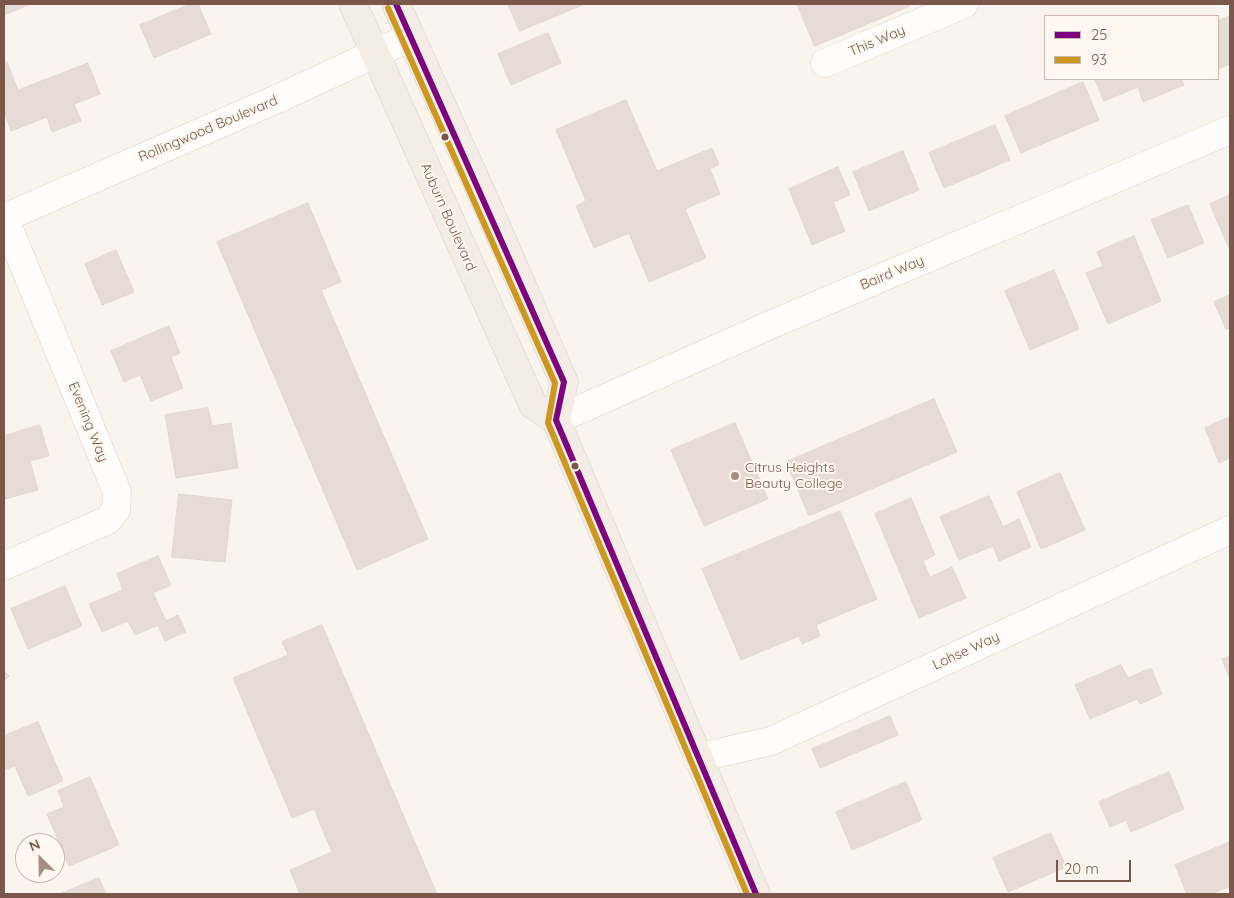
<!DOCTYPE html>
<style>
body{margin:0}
#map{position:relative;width:1234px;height:898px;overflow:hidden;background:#faf4ee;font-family:Quicksand,sans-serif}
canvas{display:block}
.frame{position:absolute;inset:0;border:5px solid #7b564a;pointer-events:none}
.legend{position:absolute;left:1044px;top:15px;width:175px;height:65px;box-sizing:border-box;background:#fff8f1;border:1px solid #cab7ae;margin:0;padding:6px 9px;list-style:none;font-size:15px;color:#7b564a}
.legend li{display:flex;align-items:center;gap:10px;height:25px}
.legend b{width:25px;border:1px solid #cab7ae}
.north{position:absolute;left:15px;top:833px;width:50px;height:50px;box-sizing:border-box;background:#fff8f1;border:1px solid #cab7ae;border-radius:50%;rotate:337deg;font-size:14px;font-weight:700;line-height:20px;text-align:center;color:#7b564a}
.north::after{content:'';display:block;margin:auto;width:18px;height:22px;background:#a78d83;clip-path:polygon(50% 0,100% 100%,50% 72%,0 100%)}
.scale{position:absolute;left:1056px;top:860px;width:75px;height:22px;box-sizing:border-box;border:2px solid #7b564a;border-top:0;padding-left:6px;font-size:15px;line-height:18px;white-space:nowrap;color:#7b564a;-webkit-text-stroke:4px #fff8f1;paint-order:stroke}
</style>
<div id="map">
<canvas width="1234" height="898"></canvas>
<div class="frame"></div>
<ul class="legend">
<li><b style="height:6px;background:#7c027e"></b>25</li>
<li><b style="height:6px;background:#cb971e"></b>93</li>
</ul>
<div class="north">N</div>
<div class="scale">20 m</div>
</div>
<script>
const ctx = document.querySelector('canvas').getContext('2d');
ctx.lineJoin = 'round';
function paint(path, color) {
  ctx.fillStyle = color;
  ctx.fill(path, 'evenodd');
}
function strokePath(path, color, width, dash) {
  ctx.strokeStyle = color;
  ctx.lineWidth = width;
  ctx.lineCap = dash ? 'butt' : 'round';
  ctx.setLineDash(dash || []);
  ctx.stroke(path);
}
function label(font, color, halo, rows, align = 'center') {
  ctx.font = font + ' Quicksand,sans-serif';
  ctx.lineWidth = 4;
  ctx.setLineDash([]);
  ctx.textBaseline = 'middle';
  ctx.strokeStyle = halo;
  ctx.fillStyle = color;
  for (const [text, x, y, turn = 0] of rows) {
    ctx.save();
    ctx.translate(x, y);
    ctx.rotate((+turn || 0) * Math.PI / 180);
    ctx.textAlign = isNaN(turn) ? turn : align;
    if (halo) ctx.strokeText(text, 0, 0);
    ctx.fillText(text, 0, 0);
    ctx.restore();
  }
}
const building = new Path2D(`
 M4,4H31L4,15Z
 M191,4H198L211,34L154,58L140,25Z
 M508,4H585L520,31Z
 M797,4H909L910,6L815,46Z
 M1230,16V64L1218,69V21Z
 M548,33L561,63L511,85L498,54Z
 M7,62L18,90L88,63L100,94L74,104L81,121L52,132L47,117L11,131L4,111V64Z
 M1095,79H1181L1184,85L1143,102L1138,87L1104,101Z
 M1083,82L1099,120L1021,153L1005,116Z
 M626,100L657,171L712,148L719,165L710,169L720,194L685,209L706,258L649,282L629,233L594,248L576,206L586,201L556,130Z
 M995,125L1010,160L944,188L929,153Z
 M903,151L919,190L869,211L853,172Z
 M838,167L850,195L833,202L845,231L812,245L789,189Z
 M1230,195V251L1210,204Z
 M308,203L341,282L321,290L428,539L357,570L217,242Z
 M1188,205L1204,243L1168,258L1151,220Z
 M1134,236L1161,301L1108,324L1086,273L1103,266L1097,252Z
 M116,250L134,292L102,305L85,264Z
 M1054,270L1079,329L1030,350L1005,291Z
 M1230,295V328L1226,329L1214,302Z
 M169,326L180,353L171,357L183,388L151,401L140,375L124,382L111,351Z
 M934,399L957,452L809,516L786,462Z
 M208,408L212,426L231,423L238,468L176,478L165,415Z
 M1230,417V458L1219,463L1205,428Z
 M735,423L768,499L704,526L671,450Z
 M40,425L49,456L30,461L38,490L5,499L4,436Z
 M1060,473L1085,530L1041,549L1017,492Z
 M179,494L232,500L225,562L172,557Z
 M989,496L1003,527L1019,519L1031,547L999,561L993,546L959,560L940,517Z
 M911,498L935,555L923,561L930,577L952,567L966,598L919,618L875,514Z
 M840,511L877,599L816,625L820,636L802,644L799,636L741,660L702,569Z
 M158,556L171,585L153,593L166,621L178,615L186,632L165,641L158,625L135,635L128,621L102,632L89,604L123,590L117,574Z
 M65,586L82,626L28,649L11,609Z
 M322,625L437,894H300L290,870L332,852L314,809L292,818L233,678L288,655L282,642Z
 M1230,656V679L1222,659Z
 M1121,665L1128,678L1151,668L1162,694L1140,704L1137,699L1090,719L1075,685Z
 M4,671L9,676L4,681Z
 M890,716L898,735L820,768L812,749Z
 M38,722L63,781L28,796L15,766L4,770V736Z
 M1169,772L1184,809L1131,832L1126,820L1110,827L1099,802Z
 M90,777L119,845L69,866L47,814L64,807L58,791Z
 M906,782L922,820L852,850L836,812Z
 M1051,833L1066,867L1008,892L993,858Z
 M1230,842V886L1211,894H1187L1175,865Z
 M99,878L106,894H60Z`);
paint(building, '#e6dbd5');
strokePath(building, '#e3d6d0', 1);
const minor = new Path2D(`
 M825,63L964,4
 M4,217L117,492L116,510L108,520L4,566
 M4,218L277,99L411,37
 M556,420L770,325L1230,130
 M697,758L771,741L1230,530`);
const major = new Path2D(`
 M353,4L533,405L556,420
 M396,4L486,203L564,382L556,420L756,894`);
strokePath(minor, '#d9d1cc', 29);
strokePath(major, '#dbcfca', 29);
strokePath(minor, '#fefdfc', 28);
strokePath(major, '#f4ede6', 28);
strokePath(new Path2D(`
 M396,4L564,382L556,420L756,894`), '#7c027e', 6);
strokePath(new Path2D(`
 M388,8L555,383L548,423L747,894`), '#cb971e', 6);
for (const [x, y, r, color] of [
 [445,137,4.5,"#7b564a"],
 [575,466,4.5,"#7b564a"],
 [735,476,5,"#a78d83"]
]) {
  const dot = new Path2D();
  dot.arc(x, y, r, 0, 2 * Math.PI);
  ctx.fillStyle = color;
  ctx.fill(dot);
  strokePath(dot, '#fff8f1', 2);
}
label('14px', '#7b564a', '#fff8f1', [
 ["This Way",877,41,-23],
 ["Rollingwood Boulevard",208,129,-23],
 ["Auburn Boulevard",448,217,66],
 ["Baird Way",892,273,-23],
 ["Evening Way",88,422,68],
 ["Lohse Way",966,651,-25]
]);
label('14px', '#7b564a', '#fff8f1', [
 ["Citrus Heights",745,468],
 ["Beauty College",745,484]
], 'left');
</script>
